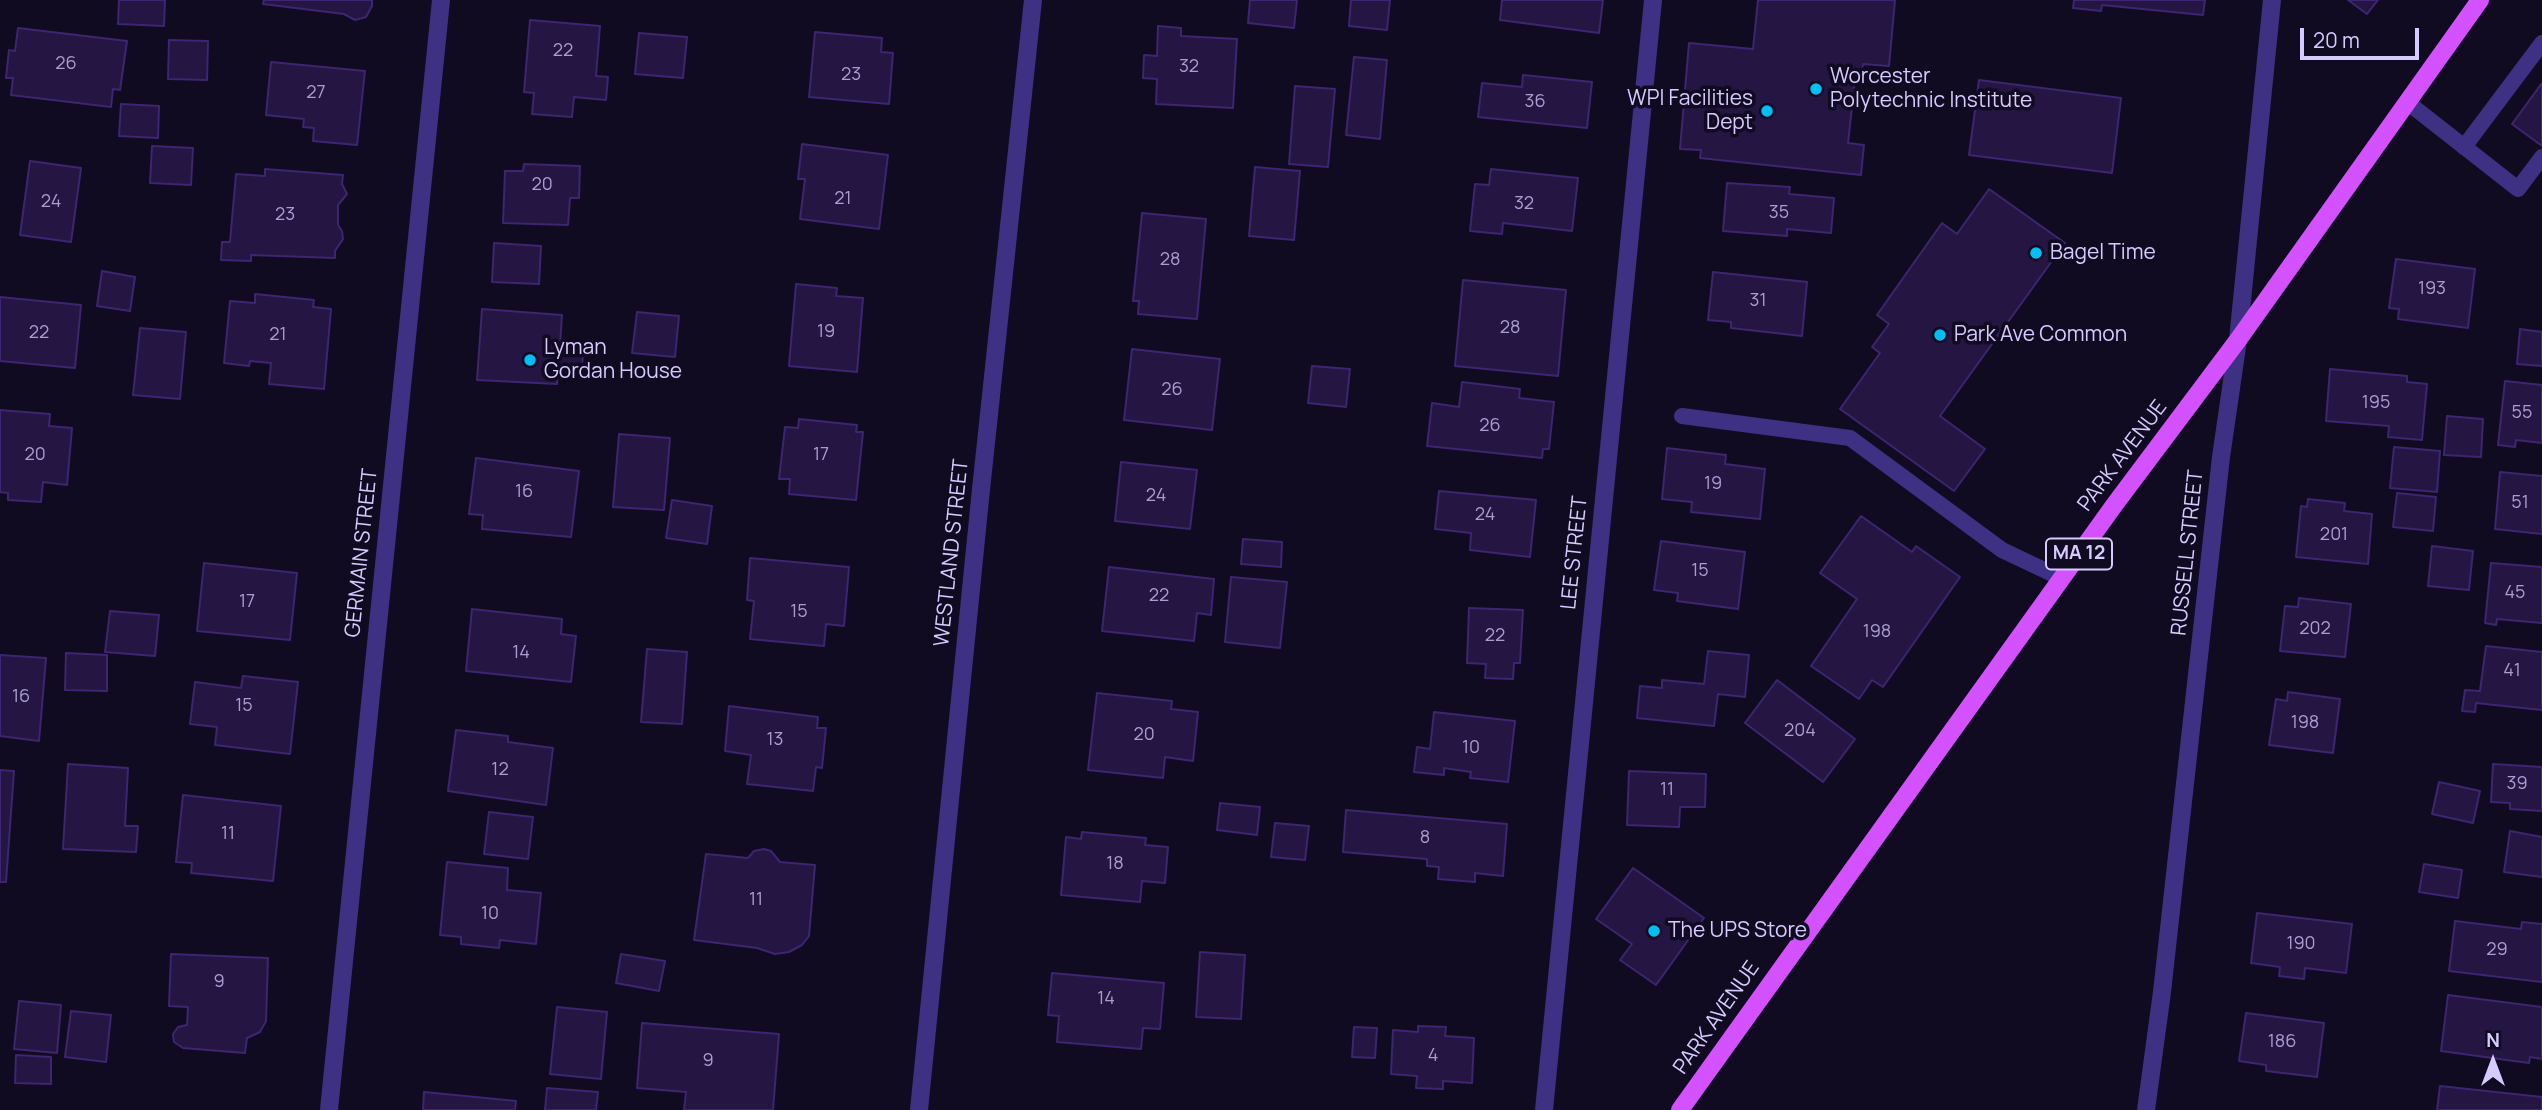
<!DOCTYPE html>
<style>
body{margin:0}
#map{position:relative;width:2542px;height:1110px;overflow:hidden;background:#110b21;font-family:Manrope,sans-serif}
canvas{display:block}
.north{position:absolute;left:2458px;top:1026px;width:70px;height:70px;-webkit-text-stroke:5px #110b21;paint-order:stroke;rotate:0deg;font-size:19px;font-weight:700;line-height:28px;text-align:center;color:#d7caff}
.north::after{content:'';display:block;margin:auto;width:24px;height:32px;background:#d7caff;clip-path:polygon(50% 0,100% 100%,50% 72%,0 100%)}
.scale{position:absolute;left:2300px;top:28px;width:119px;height:32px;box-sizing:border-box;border:4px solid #d7caff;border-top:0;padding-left:9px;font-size:21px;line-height:24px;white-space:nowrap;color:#d7caff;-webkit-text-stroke:5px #110b21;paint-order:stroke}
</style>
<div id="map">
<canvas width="2542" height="1110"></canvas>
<div class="north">N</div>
<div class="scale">20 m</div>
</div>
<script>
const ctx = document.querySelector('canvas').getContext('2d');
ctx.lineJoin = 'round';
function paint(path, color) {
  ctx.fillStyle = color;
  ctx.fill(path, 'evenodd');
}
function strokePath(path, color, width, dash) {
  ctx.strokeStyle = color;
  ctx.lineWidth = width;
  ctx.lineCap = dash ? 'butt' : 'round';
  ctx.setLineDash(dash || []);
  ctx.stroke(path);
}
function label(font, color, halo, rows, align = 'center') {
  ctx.font = font + ' Manrope,sans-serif';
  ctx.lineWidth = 7;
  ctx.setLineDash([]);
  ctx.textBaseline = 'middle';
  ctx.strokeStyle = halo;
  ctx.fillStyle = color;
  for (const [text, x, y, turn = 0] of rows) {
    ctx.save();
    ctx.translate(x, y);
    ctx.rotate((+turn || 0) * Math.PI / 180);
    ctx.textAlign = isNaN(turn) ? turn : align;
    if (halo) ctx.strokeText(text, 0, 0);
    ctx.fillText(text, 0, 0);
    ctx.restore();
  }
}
const building = new Path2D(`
 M119,0H165L164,26L118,24Z
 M264,0H372V6L366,17L355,20L344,14L263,4Z
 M1250,0H1297L1294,28L1248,23Z
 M1351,0H1390L1387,30L1349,26Z
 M1502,0H1603L1599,33L1500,20Z
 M1758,0H1895L1889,66L1863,64L1861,80H1855L1848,143L1864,145L1861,175L1700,158L1701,150L1680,149L1689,43L1753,49Z
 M2074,0H2205L2203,15L2102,5L2101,11L2073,8Z
 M2348,0H2378L2367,14Z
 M530,20L600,26L596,76L608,77L606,100L574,97L572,117L532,114L534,93L524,92Z
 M1158,26L1181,28V36L1237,39L1233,108L1156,104L1157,79L1143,78L1144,55L1157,56Z
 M18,28L127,41L120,90L113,89L111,107L11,95L13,78H6L9,50L15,51Z
 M815,32L882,38L881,52L893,53L889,104L809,97Z
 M639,33L687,37L683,78L635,74Z
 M169,40L208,41L207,80L168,79Z
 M1354,57L1387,60L1380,139L1346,135Z
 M271,62L365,71L357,145L313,141L314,128L303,127L304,119L266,115Z
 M1523,75L1592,82L1587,128L1478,117L1482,83L1522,87Z
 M1979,80L2121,98L2112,173L1969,155Z
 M2542,83V146L2512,124Z
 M1295,86L1335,89L1328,167L1289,164Z
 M121,104L159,106L158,138L119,136Z
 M802,144L888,155L879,229L800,219L805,179H798Z
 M152,146L193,148L191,185L150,183Z
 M30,161L81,168L71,242L20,235Z
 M524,164L580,166L579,198H570L568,225L503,223L505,171H523Z
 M1255,167L1300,171L1294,240L1249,236Z
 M265,169L343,175L342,184L347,194L338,205V225L342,231L343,239L335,251V258L251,255V261L221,260L222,242H230L236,174L265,176Z
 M1491,169L1578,178L1572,231L1503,223L1502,234L1470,231L1475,184L1489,185Z
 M1727,183L1790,187L1789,194L1834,198L1831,233L1787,229V236L1723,231Z
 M1989,189L2065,243L1940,416L1985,449L1954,491L1840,409L1880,353L1872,347L1889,324L1877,315L1942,223L1957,234Z
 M1142,213L1206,219L1197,319L1138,314L1139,301H1133Z
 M494,243L541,246L539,284L492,282Z
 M2396,259L2475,269L2468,328L2398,319L2399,309L2389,308Z
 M102,271L135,277L130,311L97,306Z
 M1713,272L1807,282L1802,336L1731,328V322L1708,320Z
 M1463,280L1566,290L1558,376L1455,366Z
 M796,284L837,288L836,296L863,298L857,372L789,366Z
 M255,294L314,300L313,307L331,309L324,389L269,384L271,363L250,361L249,366L224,363L230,301L255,303Z
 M0,297L81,305L75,368L0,361Z
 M482,309L562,315L560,345L583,347L582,374L558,373L557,384L477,380Z
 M637,312L679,316L675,357L632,353Z
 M140,328L186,332L180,399L133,395Z
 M2520,329L2542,332V366L2517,364Z
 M1132,349L1220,359L1212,430L1124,420Z
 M1312,366L1350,369L1346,407L1308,403Z
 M2330,369L2407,376V382L2427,384L2422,440L2388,437L2389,426L2326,421Z
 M2505,381L2542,385V443L2516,440L2515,447L2498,445Z
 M1462,382L1520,389L1519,398L1554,402L1549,449H1543L1542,458L1427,446L1432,403L1459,407Z
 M0,410L50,414L49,426L72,428L67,485L43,482L41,502L8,500V493L0,492Z
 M2447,416L2483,419L2481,457L2444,455Z
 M799,419L857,425L856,432H863L856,500L789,494L790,479H779L785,427L798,428Z
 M619,434L670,438L664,510L613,507Z
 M2394,447L2440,451L2437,492L2390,488Z
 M1667,448L1726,455L1725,464L1765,469L1760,519L1691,512L1692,502L1662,499Z
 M476,458L579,471L571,537L482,529L483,515L469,514Z
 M1121,462L1197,470L1190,529L1115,521Z
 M2500,472L2542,476V534L2495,529Z
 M1439,491L1536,500L1530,557L1470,550L1471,533L1435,529Z
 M2397,493L2436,497L2433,531L2393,527Z
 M2308,499L2345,503L2344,511L2372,514L2368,564L2296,557L2301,506L2307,507Z
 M672,500L712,506L707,544L666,538Z
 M1861,516L1912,552L1916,546L1960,577L1883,687L1872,680L1859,699L1811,666L1857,599L1820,573Z
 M1243,539L1282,542L1281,567L1241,564Z
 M1661,541L1745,552L1738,609L1677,601L1678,593L1654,590Z
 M2432,546L2473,551L2469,590L2428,586Z
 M750,558L849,567L844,626L826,624L824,646L750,639L754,601L747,600Z
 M204,563L297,573L290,640L197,631Z
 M2491,563L2542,567V623L2497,619L2496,625L2485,623Z
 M1109,567L1214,579L1211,615L1197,613L1194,641L1102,631Z
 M1231,577L1287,582L1280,648L1225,642Z
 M2299,598L2351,604L2345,657L2280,651L2285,606L2298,607Z
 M1469,608L1523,610L1520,663H1514L1513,679L1485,678L1486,664L1467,663Z
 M472,609L562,619L561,634L576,636L571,682L466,671Z
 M110,611L159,615L155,656L105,652Z
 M2486,646L2542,652V710L2476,703L2475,712L2462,711L2465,690L2480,691Z
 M647,649L687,652L682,724L641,722Z
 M1708,651L1749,655L1745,697L1718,694L1714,726L1637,718L1640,686L1662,688V680L1704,684Z
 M66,653L107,655V691L65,690Z
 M0,655L46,658L39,741L0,736Z
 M243,676L298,682L290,754L215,745L217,727L190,724L195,682L241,688Z
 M1777,680L1855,739L1823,782L1745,723Z
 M2288,692L2340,699L2333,753L2269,745L2276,699L2287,701Z
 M1097,693L1172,701L1171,709L1198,712L1193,761L1165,757L1163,778L1088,770Z
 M729,706L818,717L817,728H826L822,768L816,767L813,791L747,784L751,755L725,751Z
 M1434,712L1515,721L1508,782L1470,778L1471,772L1444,768V775L1414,772L1417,747L1430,749Z
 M456,730L508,736V742L553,748L546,805L448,791Z
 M68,764L128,768L125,826H138L136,852L63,849Z
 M2493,764L2542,767V811L2510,809V803L2491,802Z
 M0,770L14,771L6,882H0Z
 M1629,771L1706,774L1705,807H1680L1679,827L1627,825Z
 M2439,782L2480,791L2473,823L2432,814Z
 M183,795L281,806L273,881L191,873L192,863L176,862Z
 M1220,803L1260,807L1257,835L1217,830Z
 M1346,810L1507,824L1503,876L1475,873V882L1438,879L1439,867L1427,866V859L1343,852Z
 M489,812L533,817L528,859L484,854Z
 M1275,823L1309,826L1305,860L1271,857Z
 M2510,831L2542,837V877L2504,872Z
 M1082,832L1146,838L1145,845L1168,847L1165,883L1142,881L1140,902L1061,895L1066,837L1081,839Z
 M764,849L771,851L780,862L815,865L809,936L802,945L789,952L775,954L757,948L694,940L706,854L748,858L754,851Z
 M447,862L508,868L507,890L541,893L536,944L500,940L499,948L461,944V937L440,935Z
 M2424,864L2462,870L2458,898L2419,892Z
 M1633,868L1704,918L1656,985L1620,960L1632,944L1596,919Z
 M2257,913L2352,924L2346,973L2305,968L2304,979L2279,976L2280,967L2251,963Z
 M2455,921L2521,929L2522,922L2542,924V982L2449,971Z
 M1200,952L1245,955L1241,1019L1196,1017Z
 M171,954L268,958L266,1021L260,1032L247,1038L245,1053L183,1048L174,1042L173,1034L178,1027L187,1025L188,1007L169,1006Z
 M621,954L665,961L659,991L616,983Z
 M1052,973L1164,983L1160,1029L1143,1028L1141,1049L1057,1042L1059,1016L1048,1015Z
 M2448,995L2542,1007V1059L2530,1057L2529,1063L2441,1051Z
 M19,1001L61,1005L57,1053L14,1049Z
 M557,1007L607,1012L601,1079L550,1074Z
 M71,1011L111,1015L106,1062L65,1057Z
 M2246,1013L2324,1023L2317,1077L2266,1071V1065L2239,1061Z
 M642,1023L779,1034L773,1110H684L686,1092L637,1088Z
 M1418,1026L1446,1027L1445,1036L1474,1038L1472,1083L1443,1081V1089L1416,1088L1417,1076L1391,1074L1393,1030L1418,1032Z
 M1354,1027L1377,1028L1375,1058L1352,1057Z
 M16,1055L51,1057V1084L15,1083Z
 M2440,1086L2542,1097V1110H2437Z
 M547,1088L598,1092L596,1110H545Z
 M424,1092L516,1101L515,1110H423Z`);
paint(building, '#241543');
strokePath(building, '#3d2571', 2);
strokePath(new Path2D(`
 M2407,102L2518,189L2542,157
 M2464,147L2542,43
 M1682,416L1850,438L2002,550L2061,578`), '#3e3184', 16);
strokePath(new Path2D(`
 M329,1110L441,0
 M919,1110L980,499L1033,0
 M1544,1110L1653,0
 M2146,1110L2162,992L2221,457L2238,340L2272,0`), '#3e3184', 18);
strokePath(new Path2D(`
 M1680,1110L2115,504L2238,340L2480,0`), '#d351ff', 18);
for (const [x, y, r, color] of [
 [1816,89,7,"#00bff5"],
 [1767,111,7,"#00bff5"],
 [2036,253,7,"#00bff5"],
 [1940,335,7,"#00bff5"],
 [530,360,7,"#00bff5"],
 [1654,931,7,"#00bff5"]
]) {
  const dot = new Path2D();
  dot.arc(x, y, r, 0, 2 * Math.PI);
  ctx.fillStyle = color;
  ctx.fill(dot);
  strokePath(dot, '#110b21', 2.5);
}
label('18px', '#aa9dd0', null, [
 ["22",563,51],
 ["26",66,64],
 ["32",1189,67],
 ["23",851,75],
 ["27",316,93],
 ["36",1535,102],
 ["20",542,185],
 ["21",843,199],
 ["24",51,202],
 ["32",1524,204],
 ["35",1779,213],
 ["23",285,215],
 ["28",1170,260],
 ["193",2432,289],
 ["31",1758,301],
 ["28",1510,328],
 ["19",826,332],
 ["22",39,333],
 ["21",278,335],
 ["26",1172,390],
 ["195",2376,403],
 ["55",2522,413],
 ["26",1490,426],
 ["20",35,455],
 ["17",821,455],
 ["19",1713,484],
 ["16",524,492],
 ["24",1156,496],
 ["51",2520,503],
 ["24",1485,515],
 ["201",2334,535],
 ["15",1700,571],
 ["45",2515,593],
 ["22",1159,596],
 ["17",247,602],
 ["15",799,612],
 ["202",2315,629],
 ["198",1877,632],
 ["22",1495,636],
 ["14",521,653],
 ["41",2512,671],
 ["16",21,697],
 ["15",244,706],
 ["198",2305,723],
 ["204",1800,731],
 ["20",1144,735],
 ["13",775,740],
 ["10",1471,748],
 ["12",500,770],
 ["39",2517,784],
 ["11",1667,790],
 ["11",228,834],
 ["8",1425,838],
 ["18",1115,864],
 ["11",756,900],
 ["10",490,914],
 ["190",2301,944],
 ["29",2497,950],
 ["9",219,982],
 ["14",1106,999],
 ["186",2282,1042],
 ["4",1433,1056],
 ["9",708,1061]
]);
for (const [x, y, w] of [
 [2079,554,66]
]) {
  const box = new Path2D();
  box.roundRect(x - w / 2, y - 15.5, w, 31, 5);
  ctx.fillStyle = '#110b21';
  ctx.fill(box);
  strokePath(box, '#d7caff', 2);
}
label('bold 19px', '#d7caff', null, [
 ["MA 12",2079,554]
]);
label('21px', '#d7caff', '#110b21', [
 ["Worcester",1830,77],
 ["Polytechnic Institute",1830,101],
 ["WPI Facilities",1753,99,"right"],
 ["Dept",1753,123,"right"],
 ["Bagel Time",2050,253],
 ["Park Ave Common",1954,335],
 ["Lyman",544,348],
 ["Gordan House",544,372],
 ["The UPS Store",1668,931]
], 'left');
label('21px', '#d7caff', '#110b21', [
 ["PARK AVENUE",2123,456,-53],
 ["GERMAIN STREET",362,553,-84],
 ["WESTLAND STREET",952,553,-84],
 ["LEE STREET",1575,553,-84],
 ["RUSSELL STREET",2188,553,-84],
 ["PARK AVENUE",1717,1018,-55]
]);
</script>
